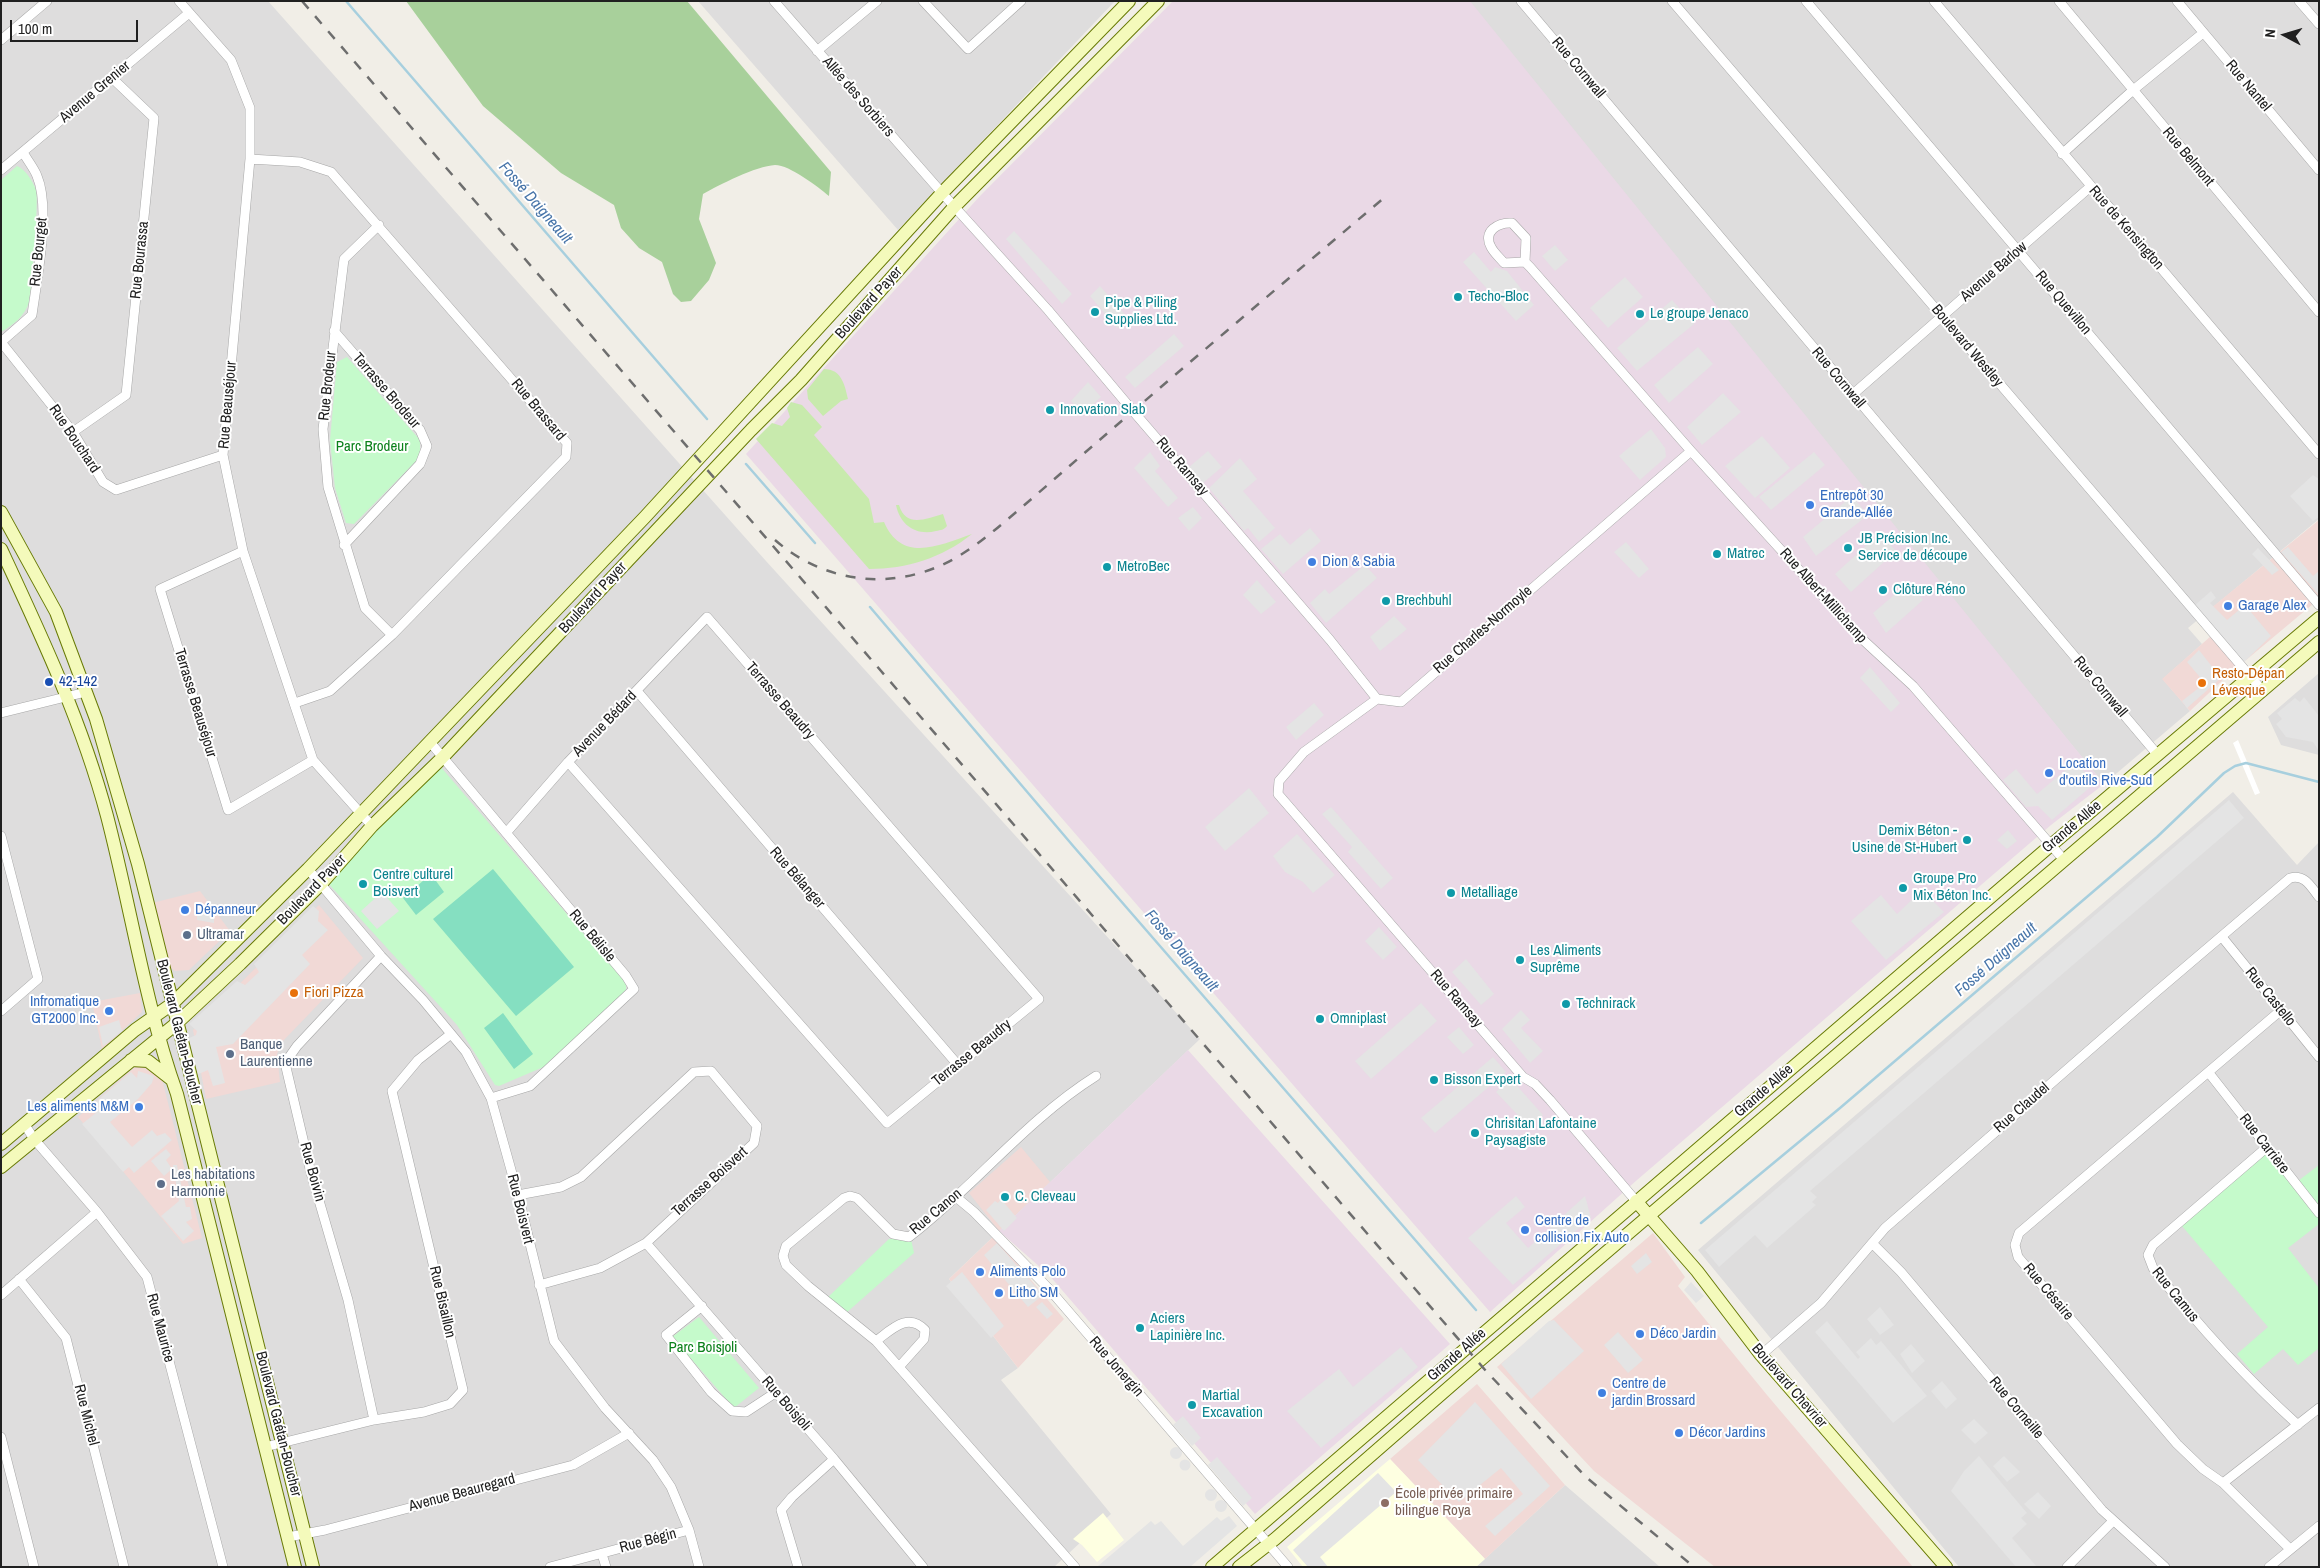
<!DOCTYPE html>
<meta charset="utf-8">
<style>
body{margin:0}
#map{position:relative;width:2320px;height:1568px;overflow:hidden;background:#f1eee7;font-family:"Archivo Narrow",sans-serif}
canvas{display:block}
.frame{position:absolute;inset:0;border:2px solid #202020;pointer-events:none}
.north{position:absolute;left:2260px;top:10px;width:50px;height:50px;-webkit-text-stroke:4px #fff;paint-order:stroke;rotate:276deg;font-size:14px;font-weight:700;line-height:20px;text-align:center;color:#202020}
.north::after{content:'';display:block;margin:auto;width:18px;height:22px;background:#202020;clip-path:polygon(50% 0,100% 100%,50% 72%,0 100%)}
.scale{position:absolute;left:10px;top:20px;width:128px;height:22px;box-sizing:border-box;border:2px solid #202020;border-top:0;padding-left:6px;font-size:15px;line-height:18px;white-space:nowrap;color:#202020;-webkit-text-stroke:4px #fff;paint-order:stroke}
</style>
<div id="map">
<canvas width="2320" height="1568"></canvas>
<div class="frame"></div>
<div class="north">N</div>
<div class="scale">100 m</div>
</div>
<script>
const ctx = document.querySelector('canvas').getContext('2d');
ctx.lineJoin = 'round';
function paint(path, color) {
  ctx.fillStyle = color;
  ctx.fill(path, 'evenodd');
}
function strokePath(path, color, width, dash) {
  ctx.strokeStyle = color;
  ctx.lineWidth = width;
  ctx.lineCap = dash ? 'butt' : 'round';
  ctx.setLineDash(dash || []);
  ctx.stroke(path);
}
function label(font, color, halo, rows, align = 'center') {
  ctx.font = font + ' "Archivo Narrow",sans-serif';
  ctx.lineWidth = 4;
  ctx.setLineDash([]);
  ctx.textBaseline = 'middle';
  ctx.strokeStyle = halo;
  ctx.fillStyle = color;
  for (const [text, x, y, turn = 0] of rows) {
    ctx.save();
    ctx.translate(x, y);
    ctx.rotate((+turn || 0) * Math.PI / 180);
    ctx.textAlign = isNaN(turn) ? turn : align;
    if (halo) ctx.strokeText(text, 0, 0);
    ctx.fillText(text, 0, 0);
    ctx.restore();
  }
}
paint(new Path2D(`
 M1,1H268L766,561L1200,1039L949,1279L1018,1368L1001,1380L1111,1514L1054,1567H1Z
 M698,1H1115L898,230Z
 M1456,1H2319V519L2188,628L2202,644L2163,679L2190,711L2104,784Z
 M2319,673V755L2281,745L2268,717Z
 M2233,792L2297,865L2319,842V1567H1959L1698,1250Z
 M1565,1485L1660,1567H1476Z`), '#dedddd');
paint(new Path2D(`
 M2319,520V599L2227,676L2190,711L2162,679L2219,629L2205,613Z
 M200,891L230,931L189,970L175,971L169,967L152,903Z
 M319,905L363,958L283,1041L277,1054L280,1082L206,1099L193,1030Z
 M140,993L142,1012L102,1049L92,1002Z
 M143,1063L160,1071L202,1238L183,1244L78,1117L136,1066Z
 M1021,1147L1050,1182L999,1231L969,1193Z
 M1653,1233L1685,1277L1678,1286L1767,1395L1913,1567H1715L1594,1471L1497,1367Z
 M994,1236L1064,1319L1018,1368L949,1279Z
 M1477,1384L1565,1485L1485,1559L1390,1459Z`), '#f1d9d6');
paint(new Path2D(`
 M1173,1H1470L2104,784L2051,825L1637,1180L1490,1312L746,454L980,196Z
 M1188,1050L1450,1344L1255,1514L1049,1275L999,1231Z`), '#ead9e6');
paint(new Path2D(`
 M1390,1459L1485,1559L1476,1567H1303L1287,1547Z
 M1103,1513L1124,1540L1097,1562L1082,1545L1073,1539Z`), '#feffe1');
paint(new Path2D(`
 M824,369C842,369 845,386 848,399L841,401L823,416L808,399L807,390Z
 M791,402L802,405L822,427L814,435L869,499L874,523L884,522C902,564 940,545 972,534C942,558 907,569 869,569L756,439L772,423L782,426L790,417L787,408Z
 M896,505H899C906,528 925,519 943,514L947,526C944,530 941,530 936,531C916,536 900,525 896,505Z`), '#c8eaad');
paint(new Path2D(`
 M406,1H687L831,172L829,196C818,187 790,165 775,165C756,166 719,185 703,194L699,219L716,263L709,280L691,301L681,302L673,294L662,262L639,248L621,228L614,205L561,173L483,106Z`), '#a8d09b');
paint(new Path2D(`
 M17,166C25,169 33,181 36,190C39,199 32,289 29,302C25,316 13,325 1,332V180Z
 M347,357L420,440V457L354,524L346,523L335,488L330,440L337,362Z
 M440,766L626,983V996L548,1065L499,1086L495,1085L457,1025L326,881Z
 M2271,1148L2298,1181L2319,1165V1224L2288,1248L2319,1288V1348L2298,1365L2283,1349L2254,1374L2237,1354L2268,1327L2182,1226Z
 M889,1239H911L914,1253L845,1314L827,1298Z
 M699,1317L759,1388L734,1408L672,1337Z`), '#c5facb');
paint(new Path2D(`
 M493,869L574,967L516,1016L433,919Z
 M431,874L444,892L416,915L403,898Z
 M503,1013L533,1054L514,1069L484,1028Z`), '#85dfc1');
paint(new Path2D(`
 M1014,231L1072,294L1062,304L1006,239Z
 M1555,245L1568,260L1555,271L1542,256Z
 M1474,252L1491,272L1495,267L1507,271L1534,305L1516,321L1463,262Z
 M1625,277L1643,297L1608,328L1590,308Z
 M1100,286L1128,318L1117,328L1090,296Z
 M1672,300L1694,324L1637,371L1617,348Z
 M1174,334L1184,346L1135,388L1125,377Z
 M1698,347L1713,364L1669,403L1654,385Z
 M1088,382L1101,397L1082,414L1071,401Z
 M1723,393L1741,412L1702,445L1687,427Z
 M1651,429L1665,448L1666,457L1640,480L1619,456Z
 M1762,436L1790,468L1755,498L1725,466Z
 M1208,451L1222,467L1203,483L1189,467Z
 M1150,452L1160,466L1155,471L1178,498L1168,507L1134,468Z
 M1814,452L1825,465L1771,510L1759,497Z
 M1240,458L1257,479L1243,491L1275,528L1259,542L1248,528L1244,531L1209,488Z
 M2313,475L2319,479V517L2313,521L2290,496Z
 M1852,496L1868,515L1816,556L1803,537Z
 M1193,507L1202,518L1189,531L1178,518Z
 M1310,528L1321,541L1283,574L1261,549L1280,534L1290,545Z
 M1880,533L1896,551L1851,592L1835,574Z
 M1626,542L1649,569L1639,578L1614,552Z
 M2288,547L2313,576L2319,571V595L2281,552Z
 M2258,548L2279,570L2272,575L2252,554Z
 M1365,565L1377,578L1326,623L1310,603L1325,589L1329,594Z
 M1257,580L1276,602L1261,614L1243,595Z
 M1908,583L1923,600L1886,633L1873,613Z
 M2211,591L2216,598L2210,603L2227,620L2245,605L2271,636L2244,662L2194,606Z
 M1394,616L1407,629L1380,651L1370,637Z
 M2199,650L2221,678L2187,708L2182,701L2205,683L2187,662Z
 M1870,667L1900,703L1891,712L1860,678Z
 M2304,697L2319,716V751L2313,742L2286,737L2276,724L2282,719L2277,713L2295,698L2300,702Z
 M1314,703L1324,715L1296,740L1286,727Z
 M2075,762L2095,783L2052,820L2038,806L2026,807L2003,780L2016,769L2037,794Z
 M1249,788L1269,813L1225,851L1205,827Z
 M2229,800L2244,818L1810,1191L1817,1197L1812,1202L1816,1205L1767,1248L1755,1235L1719,1267L1705,1250Z
 M1331,807L1393,878L1381,889L1348,852L1352,847L1322,814Z
 M2008,830L2017,841L2007,849L1997,840Z
 M1297,834L1335,875L1313,893L1303,882L1285,872L1273,856Z
 M1922,890L1944,912L1886,960L1851,921L1881,895L1897,914Z
 M382,892L399,911L377,929L361,911Z
 M313,906L319,911L318,921L328,930L302,955L310,964L233,1044L216,1047L225,1083L213,1086L208,1070L196,1075L187,1039L196,1035L197,1031L189,1024L237,981L245,985L259,972L254,964Z
 M197,913L214,916V923L197,920Z
 M1379,927L1397,947L1383,960L1365,941Z
 M1466,959L1494,994L1481,1005L1452,972Z
 M1421,1003L1437,1021L1371,1079L1355,1061Z
 M1521,1010L1530,1020L1521,1028L1543,1051L1530,1063L1502,1029Z
 M119,1020L122,1031L103,1046L99,1027Z
 M1459,1027L1474,1045L1463,1054L1447,1037Z
 M1493,1057L1506,1072L1435,1133L1421,1118Z
 M138,1071L154,1076L152,1083L138,1099L110,1122L132,1147L152,1130L157,1136L165,1133L172,1140L134,1173L129,1167L123,1172L82,1124L97,1112L92,1105L131,1072L137,1078Z
 M1510,1078L1543,1115L1528,1126L1496,1092Z
 M166,1149L171,1155L166,1160L172,1169L164,1176L151,1161Z
 M173,1165H177L186,1207H190L192,1219L186,1222L194,1231L183,1241L161,1216L179,1201Z
 M1516,1196L1525,1207L1506,1223L1528,1248L1585,1196L1591,1218L1513,1285L1468,1238Z
 M1001,1199L1017,1218L1004,1231L986,1210L995,1201L998,1203Z
 M997,1243L1043,1295L1028,1307L984,1255Z
 M1646,1253L1652,1262L1637,1274L1631,1266Z
 M962,1272L1004,1326L991,1338L946,1286Z
 M1691,1282L1704,1296L1696,1303L1684,1290Z
 M1042,1302L1053,1314L1047,1319L1036,1307Z
 M1880,1307L1894,1325L1880,1335L1867,1319Z
 M1554,1320L1584,1351L1531,1399L1501,1364L1549,1321Z
 M1827,1321L1858,1359L1860,1357L1856,1352L1871,1338L1876,1345L1881,1341L1927,1396L1893,1423L1815,1332Z
 M1618,1332L1643,1360L1628,1373L1604,1345Z
 M1911,1344L1925,1361L1912,1373L1900,1354Z
 M1401,1347L1418,1367L1321,1448L1287,1411L1339,1369L1353,1387Z
 M1942,1381L1957,1399L1946,1409L1931,1391Z
 M1475,1402L1550,1486L1495,1536L1485,1526L1523,1494L1501,1468L1459,1502L1418,1460Z
 M1183,1416L1201,1438L1192,1446L1173,1425Z
 M1974,1419L1988,1433L1975,1444L1961,1430Z
 M1170 1453a6 6 0 1 1 12 0a6 6 0 1 1-12 0Z
 M1979,1456L2027,1513L2021,1518L2027,1524L2012,1538L2037,1567H2016L1951,1491L1964,1471Z
 M2004,1456L2020,1472L2007,1482L1993,1466Z
 M1217,1457L1252,1498L1243,1506L1208,1465Z
 M1179.5 1465a5.5 5.5 0 1 1 11 0a5.5 5.5 0 1 1-11 0Z
 M1378,1473L1396,1492L1320,1557L1328,1567H1308L1293,1550Z
 M1205 1495a6 6 0 1 1 12 0a6 6 0 1 1-12 0Z
 M2038,1492L2051,1506L2039,1519L2024,1504Z
 M1215 1506a6 6 0 1 1 12 0a6 6 0 1 1-12 0Z
 M1229,1516L1237,1526L1190,1567L1098,1566L1151,1521L1155,1525L1161,1521L1183,1546L1217,1517L1221,1521Z`), '#e4e4e4');
paint(new Path2D(`
 M2238,740L2260,793L2255,795L2233,743Z`), '#fff');
strokePath(new Path2D(`
 M346,1L707,419
 M746,464L815,543
 M870,607L1074,847L1476,1310
 M1701,1223L1840,1108L2157,837L2224,773L2235,766L2246,763L2319,782`), '#a7cfde', 2.5);
const street = new Path2D(`
 M179,1L231,60L250,108V159L223,455L243,551L313,760L372,826
 M774,1L942,193L1048,310L1133,411L1330,640L1377,699
 M923,1L968,49L1021,1
 M1521,1L2157,754
 M1672,1L2262,690
 M1806,1L2319,605
 M1934,1L2319,454
 M2059,1L2319,312
 M2177,1L2319,170
 M2299,1L2319,24
 M1,40L47,1
 M817,51L877,1
 M2062,154L2132,91L2203,33
 M250,159L300,162L331,172L567,443L566,457L392,635L330,691L295,703
 M1,170L189,13
 M379,225L344,259L323,429L328,487L365,608L392,635
 M1525,262L1504,263C1500,258 1494,253 1491,247C1482,231 1499,222 1512,223L1526,238L1525,262L1530,267L1691,451L1861,638L1913,686L2064,860
 M334,331L420,430L427,446L420,464L344,545
 M1,342L73,432L103,482L116,490L223,455
 M1,342L32,315C37,278 51,209 37,176C34,168 27,160 23,152
 M1852,395L2090,187
 M73,432L126,395L154,118L112,78
 M243,551L160,589L228,810L313,760
 M637,691L958,1065
 M1,713L86,692
 M430,742L626,976L634,989L530,1086L491,1098
 M506,833L568,762L707,617L1039,999L887,1123L568,762
 M1,836L38,979L1,1011
 M308,869L381,956L423,1000L466,1052L491,1098L518,1195L554,1341L605,1408L653,1460L671,1487L689,1530L699,1567
 M2222,937L2319,1057
 M2280,1011L2019,1233L2015,1245L2018,1257L2177,1444L2203,1469L2223,1483L2290,1549
 M2209,1073L2319,1213
 M25,1125L34,1139L97,1212L147,1277L223,1567
 M2266,1148L2153,1245L2148,1255L2153,1268C2197,1324 2245,1377 2298,1425
 M518,1195L561,1187L581,1177L694,1072L711,1071L757,1126L754,1143L646,1243L600,1268L539,1285
 M956,1197L974,1212L1050,1290L1288,1567
 M1636,1201L1550,1100L1535,1084L1523,1077L1278,794L1279,781L1304,752L1377,699L1401,702L1691,451
 M646,1243L834,1459L923,1567
 M1872,1243L1901,1272L2102,1510L2165,1567
 M19,1279L66,1338L124,1567
 M1,1295L97,1212
 M702,1306L666,1335L711,1392L732,1411L746,1412L775,1393
 M876,1341C892,1329 908,1312 925,1330L924,1339L899,1367
 M1761,1355L1821,1303L1885,1228L2156,992L2290,878C2305,874 2311,887 2319,897
 M374,1420L348,1300L311,1173L285,1063L297,1046L381,956
 M1,1437L34,1567
 M265,1447L374,1420L424,1412L450,1404L463,1390L392,1091L418,1060L451,1034
 M2223,1483L2319,1408
 M288,1537L325,1530L573,1465L629,1433
 M602,1554L606,1567
 M550,1567L689,1530
 M798,1567L781,1510L792,1497L834,1459
 M1075,1567L876,1341L808,1286L786,1265L783,1256L786,1246L844,1198L850,1196L857,1198L893,1234L909,1237C974,1187 1026,1120 1096,1076
 M2067,1567L2113,1521
 M2269,1567L2319,1526`);
const secondary = new Path2D(`
 M1,512L56,612L96,719L138,864L313,1567
 M1,549C42,637 82,722 107,816C131,908 145,1004 177,1094L295,1567
 M131,1060L148,1061L171,1079
 M1,1144L135,1030L172,1004L308,869L645,517L942,193L1129,1
 M1,1167L177,1023L240,964L321,884L372,826L442,758L751,430L801,380L955,206L1158,1
 M1636,1201L1697,1271L1761,1355L1946,1567
 M1212,1567L2043,852L2319,618
 M1239,1567L1275,1539L1478,1362L2319,642`);
strokePath(street, '#a7a7a7', 10);
strokePath(secondary, '#687a05', 14);
strokePath(street, '#fff', 9);
strokePath(secondary, '#f4fabb', 12);
strokePath(new Path2D(`
 M302,1L1486,1371L1586,1477L1694,1567
 M775,540C815,575 869,588 920,573C960,562 990,534 1021,508C1051,482 1081,456 1110,431C1201,352 1293,275 1385,197`), '#6e6e6e', 2.5, [10, 10]);
for (const [x, y, r, color] of [
 [1458,297,5,"#0f9aa8"],
 [1095,312,5,"#0f9aa8"],
 [1640,314,5,"#0f9aa8"],
 [1050,410,5,"#0f9aa8"],
 [1810,505,5,"#3f7fe0"],
 [1848,548,5,"#0f9aa8"],
 [1717,554,5,"#0f9aa8"],
 [1312,562,5,"#3f7fe0"],
 [1107,567,5,"#0f9aa8"],
 [1883,590,5,"#0f9aa8"],
 [1386,601,5,"#0f9aa8"],
 [2228,606,5,"#3f7fe0"],
 [49,682,5,"#1a4fb4"],
 [2202,683,5,"#e8710a"],
 [2049,773,5,"#3f7fe0"],
 [1967,840,5,"#0f9aa8"],
 [363,884,5,"#0f9aa8"],
 [1903,888,5,"#0f9aa8"],
 [1451,893,5,"#0f9aa8"],
 [185,910,5,"#3f7fe0"],
 [187,935,5,"#5c6f8a"],
 [1520,960,5,"#0f9aa8"],
 [294,993,5,"#e8710a"],
 [1566,1004,5,"#0f9aa8"],
 [109,1011,5,"#3f7fe0"],
 [1320,1019,5,"#0f9aa8"],
 [230,1054,5,"#5c6f8a"],
 [1434,1080,5,"#0f9aa8"],
 [139,1107,5,"#3f7fe0"],
 [1475,1133,5,"#0f9aa8"],
 [161,1184,5,"#5c6f8a"],
 [1005,1197,5,"#0f9aa8"],
 [1525,1230,5,"#3f7fe0"],
 [980,1272,5,"#3f7fe0"],
 [999,1293,5,"#3f7fe0"],
 [1140,1328,5,"#0f9aa8"],
 [1640,1334,5,"#3f7fe0"],
 [1602,1393,5,"#3f7fe0"],
 [1192,1405,5,"#0f9aa8"],
 [1679,1433,5,"#3f7fe0"],
 [1385,1503,5,"#8d6e63"]
]) {
  const dot = new Path2D();
  dot.arc(x, y, r, 0, 2 * Math.PI);
  ctx.fillStyle = color;
  ctx.fill(dot);
  strokePath(dot, '#fff', 2);
}
label('15px', '#202020', '#fff', [
 ["Rue Cornwall",1578,68,50],
 ["Rue Nantel",2248,86,50],
 ["Avenue Grenier",95,92,-40],
 ["Allée des Sorbiers",858,97,49],
 ["Rue Belmont",2188,157,50],
 ["Rue de Kensington",2126,228,49],
 ["Rue Bourget",39,252,-84],
 ["Rue Bourassa",140,260,-84],
 ["Avenue Barlow",1994,272,-41],
 ["Boulevard Payer",869,303,-48],
 ["Rue Quevillon",2063,303,50],
 ["Boulevard Westley",1967,346,50],
 ["Rue Cornwall",1838,378,50],
 ["Rue Brodeur",328,386,-84],
 ["Terrasse Brodeur",386,391,49],
 ["Rue Beauséjour",228,405,-85],
 ["Rue Brassard",538,410,50],
 ["Rue Bouchard",74,439,56],
 ["Rue Ramsay",1182,467,49],
 ["Rue Albert-Millichamp",1823,596,48],
 ["Boulevard Payer",593,598,-47],
 ["Rue Charles-Normoyle",1483,630,-41],
 ["Rue Cornwall",2100,687,50],
 ["Terrasse Beaudry",780,701,49],
 ["Terrasse Beauséjour",195,703,73],
 ["Avenue Bédard",605,724,-46],
 ["Grande Allée",2072,827,-40],
 ["Rue Bélanger",797,878,49],
 ["Boulevard Payer",312,890,-46],
 ["Rue Bélisle",592,936,50],
 ["Rue Castello",2270,997,51],
 ["Rue Ramsay",1456,999,49],
 ["Boulevard Gaétan-Boucher",179,1032,76],
 ["Terrasse Beaudry",972,1053,-39],
 ["Grande Allée",1764,1091,-41],
 ["Rue Claudel",2022,1108,-41],
 ["Rue Carrière",2264,1144,52],
 ["Rue Boivin",312,1172,75],
 ["Terrasse Boisvert",710,1182,-42],
 ["Rue Boisvert",520,1209,76],
 ["Rue Canon",936,1212,-40],
 ["Rue Césaire",2048,1292,50],
 ["Rue Camus",2175,1295,51],
 ["Rue Bisaillon",442,1302,77],
 ["Rue Maurice",160,1328,75],
 ["Grande Allée",1457,1355,-41],
 ["Rue Jonergin",1116,1367,49],
 ["Boulevard Chevrier",1789,1386,49],
 ["Rue Boisjoli",786,1404,49],
 ["Rue Corneille",2016,1408,50],
 ["Rue Michel",86,1415,76],
 ["Boulevard Gaétan-Boucher",278,1424,76],
 ["Avenue Beauregard",462,1493,-15],
 ["Rue Bégin",648,1541,-15]
]);
label('15px', '#0d838f', '#fff', [
 ["Techo-Bloc",1468,297],
 ["Pipe & Piling",1105,303],
 ["Supplies Ltd.",1105,320],
 ["Le groupe Jenaco",1650,314],
 ["Innovation Slab",1060,410],
 ["JB Précision Inc.",1858,539],
 ["Service de découpe",1858,556],
 ["Matrec",1727,554],
 ["MetroBec",1117,567],
 ["Clôture Réno",1893,590],
 ["Brechbuhl",1396,601],
 ["Demix Béton -",1957,831,"right"],
 ["Usine de St-Hubert",1957,848,"right"],
 ["Centre culturel",373,875],
 ["Boisvert",373,892],
 ["Groupe Pro",1913,879],
 ["Mix Béton Inc.",1913,896],
 ["Metalliage",1461,893],
 ["Les Aliments",1530,951],
 ["Suprême",1530,968],
 ["Technirack",1576,1004],
 ["Omniplast",1330,1019],
 ["Bisson Expert",1444,1080],
 ["Chrisitan Lafontaine",1485,1124],
 ["Paysagiste",1485,1141],
 ["C. Cleveau",1015,1197],
 ["Aciers",1150,1319],
 ["Lapinière Inc.",1150,1336],
 ["Martial",1202,1396],
 ["Excavation",1202,1413]
], 'left');
label('15px', '#0b811b', '#fff', [
 ["Parc Brodeur",372,447],
 ["Parc Boisjoli",703,1348]
]);
label('15px', '#366cbe', '#fff', [
 ["Entrepôt 30",1820,496],
 ["Grande-Allée",1820,513],
 ["Dion & Sabia",1322,562],
 ["Garage Alex",2238,606],
 ["Location",2059,764],
 ["d'outils Rive-Sud",2059,781],
 ["Dépanneur",195,910],
 ["Infromatique",99,1002,"right"],
 ["GT2000 Inc.",99,1019,"right"],
 ["Les aliments M&M",129,1107,"right"],
 ["Centre de",1535,1221],
 ["collision Fix Auto",1535,1238],
 ["Aliments Polo",990,1272],
 ["Litho SM",1009,1293],
 ["Déco Jardin",1650,1334],
 ["Centre de",1612,1384],
 ["jardin Brossard",1612,1401],
 ["Décor Jardins",1689,1433]
], 'left');
label('15px', '#c56008', '#fff', [
 ["Resto-Dépan",2212,674],
 ["Lévesque",2212,691],
 ["Fiori Pizza",304,993]
], 'left');
label('15px', '#164399', '#fff', [
 ["42-142",59,682]
], 'left');
label('15px', '#4e5e75', '#fff', [
 ["Ultramar",197,935],
 ["Banque",240,1045],
 ["Laurentienne",240,1062],
 ["Les habitations",171,1175],
 ["Harmonie",171,1192]
], 'left');
label('15px', '#785e54', '#fff', [
 ["École privée primaire",1395,1494],
 ["bilingue Roya",1395,1511]
], 'left');
label('italic 16px', '#4875a9', '#fff', [
 ["Fossé Daigneault",535,203,49],
 ["Fossé Daigneault",1181,951,49],
 ["Fossé Daigneault",1996,960,-41]
]);
</script>
